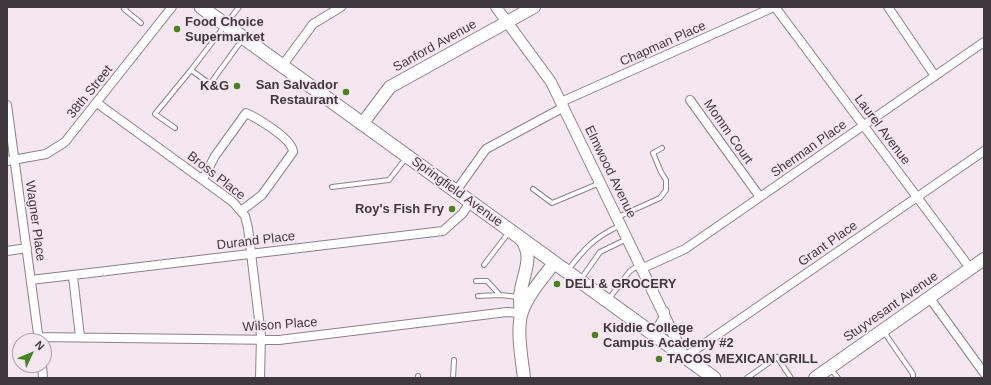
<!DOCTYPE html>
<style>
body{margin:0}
#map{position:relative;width:991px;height:385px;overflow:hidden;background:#f5e7ef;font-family:Helvetica,sans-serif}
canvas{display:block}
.frame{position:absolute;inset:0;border:8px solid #3f393d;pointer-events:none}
.north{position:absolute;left:12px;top:333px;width:40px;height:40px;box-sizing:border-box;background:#f5e7ef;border:1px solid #aca1a8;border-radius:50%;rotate:46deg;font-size:11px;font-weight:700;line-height:16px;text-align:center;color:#3f393d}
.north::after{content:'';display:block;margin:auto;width:14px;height:18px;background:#49831f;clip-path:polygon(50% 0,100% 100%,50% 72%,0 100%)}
</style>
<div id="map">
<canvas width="991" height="385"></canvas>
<div class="frame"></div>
<div class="north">N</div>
</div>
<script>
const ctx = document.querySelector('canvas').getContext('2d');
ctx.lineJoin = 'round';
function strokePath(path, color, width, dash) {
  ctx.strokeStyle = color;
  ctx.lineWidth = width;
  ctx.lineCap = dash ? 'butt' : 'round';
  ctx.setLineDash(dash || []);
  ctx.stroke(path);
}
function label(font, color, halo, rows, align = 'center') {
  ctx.font = font + ' Helvetica,sans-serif';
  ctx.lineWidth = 3.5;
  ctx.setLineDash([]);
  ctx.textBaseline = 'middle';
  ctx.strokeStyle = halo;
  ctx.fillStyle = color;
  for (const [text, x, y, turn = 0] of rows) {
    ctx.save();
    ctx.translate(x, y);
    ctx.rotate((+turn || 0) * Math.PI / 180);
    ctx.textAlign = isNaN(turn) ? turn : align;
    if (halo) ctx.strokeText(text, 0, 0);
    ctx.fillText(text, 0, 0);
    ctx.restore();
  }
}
const service = new Path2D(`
 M126,7L124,9L141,23
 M239,7L191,70L210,84L242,40
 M175,128L155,114L191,70
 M332,187L389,180L406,158
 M533,189L552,203L600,183
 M618,217L660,198L666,190V180L661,172L653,153L662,148
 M484,265L509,232
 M568,270C584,249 595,237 619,226
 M581,279L600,252L627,239
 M476,281H487L500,295
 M478,296L500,295L519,297
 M608,300L630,271L639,265
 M884,332L913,374V378
 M830,368L838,378
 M418,378V376
 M453,378L454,360
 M747,378L777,357L791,378`);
const minor = new Path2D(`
 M775,7L970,268
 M888,7L935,76
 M282,66L313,24L341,7
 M690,100L760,197
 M561,102L774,7
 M97,103L233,202L245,216L248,228L261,336L260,378
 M7,105L39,341
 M7,161L46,154L65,142L172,7
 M203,179L215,156L246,113C257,118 293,139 293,152L262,195L241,211
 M456,191L486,149L564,107
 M7,251L27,248
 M643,268L685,249L984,42
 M73,276L80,337
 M31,280L443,231L463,213L470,202
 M929,297L984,373
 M38,337L279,340L507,312L521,313
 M685,357L984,151
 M42,365L43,378`);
const tertiary = new Path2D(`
 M496,7L551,82L684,356
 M654,335L664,319V312`);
const secondary = new Path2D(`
 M362,124L390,87L534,7
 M521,313C520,305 519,298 521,290C524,272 534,256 521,239
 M524,378C522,360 516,329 522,312C528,294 543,278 554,263
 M815,378L984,259`);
const primary = new Path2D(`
 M201,7L714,378`);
strokePath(service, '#8d8188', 6);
strokePath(minor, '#8d8188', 10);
strokePath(tertiary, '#8d8188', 12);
strokePath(secondary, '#8d8188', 14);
strokePath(primary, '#8d8188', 15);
strokePath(service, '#fff', 4);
strokePath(minor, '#fff', 8);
strokePath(tertiary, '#fff', 10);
strokePath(secondary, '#fff', 12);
strokePath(primary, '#fff', 13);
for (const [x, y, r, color] of [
 [177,29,4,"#49831f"],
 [237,86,4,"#49831f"],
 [346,92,4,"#49831f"],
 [452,209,4,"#49831f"],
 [557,284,4,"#49831f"],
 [595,335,4,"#49831f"],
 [659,359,4,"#49831f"]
]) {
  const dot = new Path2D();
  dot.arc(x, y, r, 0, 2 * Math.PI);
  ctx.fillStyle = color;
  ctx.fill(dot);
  strokePath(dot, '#f5e7ef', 1.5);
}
label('bold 13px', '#3f393d', '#f5e7ef', [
 ["Food Choice",185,22],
 ["Supermarket",185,37],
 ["San Salvador",338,85,"right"],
 ["Restaurant",338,100,"right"],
 ["K&G",229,86,"right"],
 ["Roy's Fish Fry",444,209,"right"],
 ["DELI & GROCERY",565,284],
 ["Kiddie College",603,328],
 ["Campus Academy #2",603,343],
 ["TACOS MEXICAN GRILL",667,359]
], 'left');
label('13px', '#3f393d', '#f5e7ef', [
 ["Chapman Place",663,44,-24],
 ["Sanford Avenue",435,46,-29],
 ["38th Street",90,92,-51],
 ["Laurel Avenue",882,130,53],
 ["Momm Court",728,132,55],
 ["Sherman Place",809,149,-35],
 ["Elmwood Avenue",610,172,64],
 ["Bross Place",216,176,38],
 ["Springfield Avenue",457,192,36],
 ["Wagner Place",35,221,82],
 ["Durand Place",256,241,-7],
 ["Grant Place",828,244,-35],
 ["Stuyvesant Avenue",891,307,-35],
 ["Wilson Place",280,325,-4]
]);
</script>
